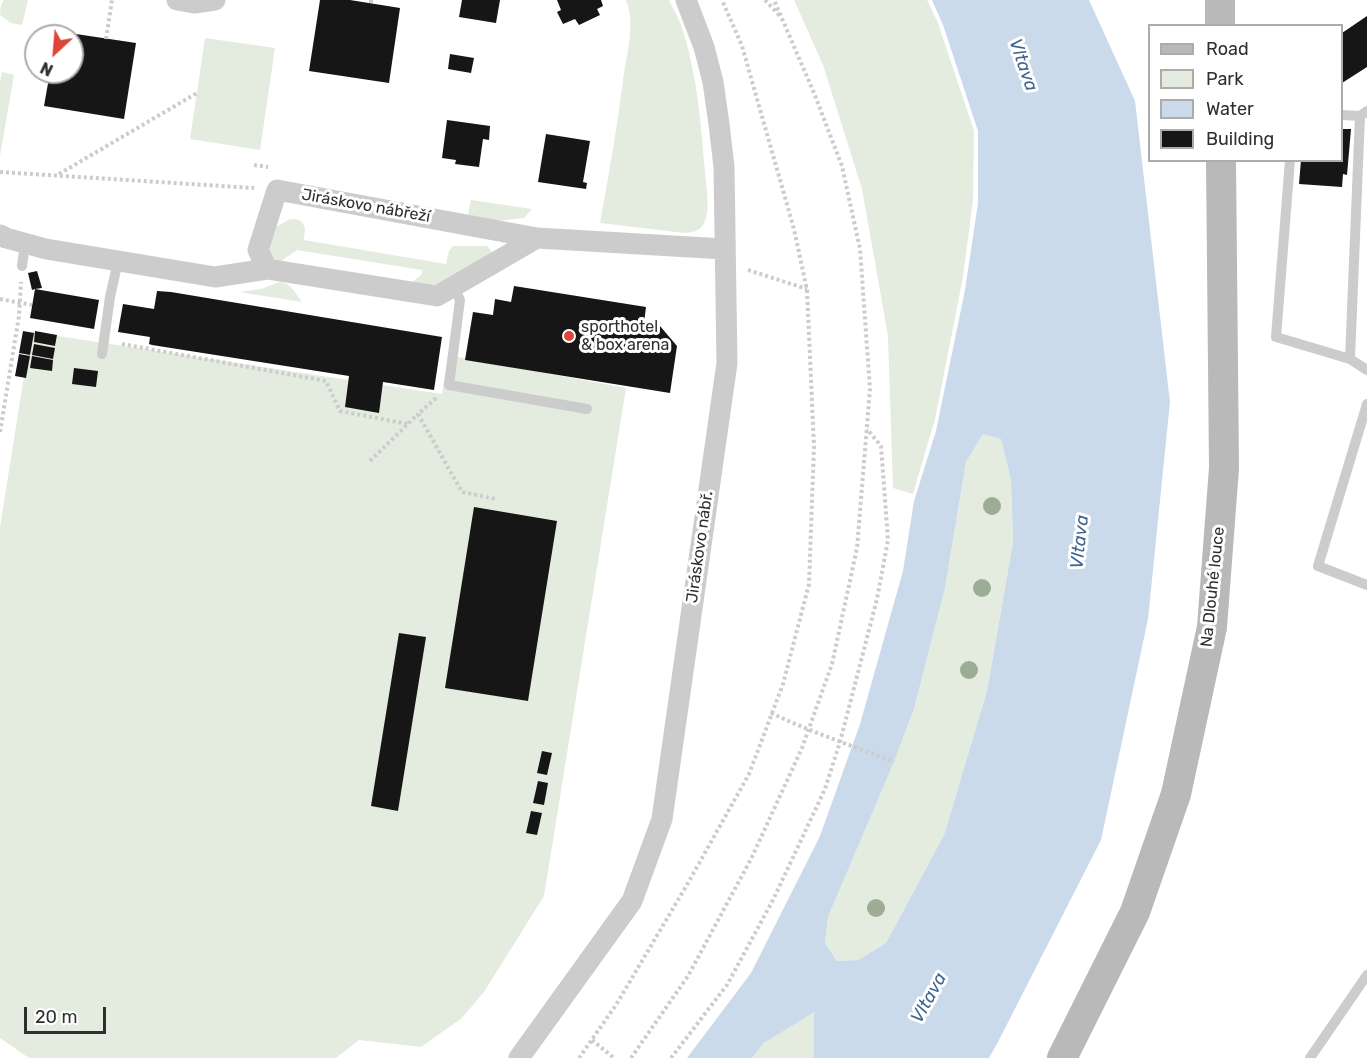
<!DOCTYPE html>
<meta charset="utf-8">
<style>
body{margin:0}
#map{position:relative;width:1367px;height:1058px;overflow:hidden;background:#fff;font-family:Rubik,sans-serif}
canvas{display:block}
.legend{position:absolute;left:1148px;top:24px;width:195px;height:138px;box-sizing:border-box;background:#fff;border:2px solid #acacac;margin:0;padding:8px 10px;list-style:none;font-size:18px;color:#2f2f2f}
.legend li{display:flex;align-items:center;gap:12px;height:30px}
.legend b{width:30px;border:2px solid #acacac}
.north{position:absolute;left:24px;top:24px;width:60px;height:60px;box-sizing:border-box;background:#fff;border:2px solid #acacac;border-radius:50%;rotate:206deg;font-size:16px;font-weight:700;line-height:24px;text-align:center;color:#2f2f2f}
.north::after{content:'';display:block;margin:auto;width:21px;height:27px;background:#df4439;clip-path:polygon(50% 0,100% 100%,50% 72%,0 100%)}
.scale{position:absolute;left:24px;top:1007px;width:82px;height:27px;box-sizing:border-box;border:3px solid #2f2f2f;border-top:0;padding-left:8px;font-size:18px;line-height:21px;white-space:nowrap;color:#2f2f2f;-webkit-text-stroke:4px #fff;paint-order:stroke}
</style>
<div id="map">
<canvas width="1367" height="1058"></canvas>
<ul class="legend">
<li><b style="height:8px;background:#b9b9b9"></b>Road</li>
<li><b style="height:16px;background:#e3ecde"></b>Park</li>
<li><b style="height:16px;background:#cbdaeb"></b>Water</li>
<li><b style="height:16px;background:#161616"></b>Building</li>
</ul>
<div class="north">N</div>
<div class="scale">20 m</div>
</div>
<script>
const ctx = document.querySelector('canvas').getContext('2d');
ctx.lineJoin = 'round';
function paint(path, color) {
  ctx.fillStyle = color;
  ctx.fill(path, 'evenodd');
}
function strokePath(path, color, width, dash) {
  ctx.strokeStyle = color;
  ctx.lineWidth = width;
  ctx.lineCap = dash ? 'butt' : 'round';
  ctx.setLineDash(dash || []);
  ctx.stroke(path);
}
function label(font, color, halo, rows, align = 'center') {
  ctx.font = font + ' Rubik,sans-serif';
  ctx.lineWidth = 6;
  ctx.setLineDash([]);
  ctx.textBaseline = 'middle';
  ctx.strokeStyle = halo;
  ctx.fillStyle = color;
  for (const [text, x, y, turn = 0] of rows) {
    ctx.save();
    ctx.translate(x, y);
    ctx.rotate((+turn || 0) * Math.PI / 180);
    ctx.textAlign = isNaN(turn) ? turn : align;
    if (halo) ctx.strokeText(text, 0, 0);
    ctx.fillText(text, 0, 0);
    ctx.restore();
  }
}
paint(new Path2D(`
 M4,0H28L22,25L11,23L0,15L1,5Z
 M626,0H669C673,8 678,17 681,25C697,72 701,123 705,172C706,187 711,209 704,223C700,231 694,232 685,233L600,223C609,173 618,123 624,73C628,50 635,22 626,0Z
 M794,0H927L938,23L974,131L973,200L963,277L935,419L913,494L893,488L888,336L862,189L823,65Z
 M205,38L275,48L260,150L190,139Z
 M2,72L14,75L0,156V82Z
 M471,200L532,209L524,218L478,223L469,219L468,214Z
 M290,219H296L302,222L305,228L304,240L446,264L449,251L453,246H487L492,252L439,288L409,285L422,274V270L297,250L277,264L272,261L265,240L274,228Z
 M280,282C291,283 296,294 302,302L239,292L261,289Z
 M31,332L442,394L448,355L626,388L544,896L484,992L462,1018L421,1047L359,1040L336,1058H29L0,1038V527Z
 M983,434L1001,438L1011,480L1013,542L987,691L944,835L886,943L858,960L837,961L825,943L828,917L894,762L914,709L945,588L966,462Z
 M814,1011V1054L813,1058H752L764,1043Z`), '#e3ecde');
paint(new Path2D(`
 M932,0H1089L1135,101L1170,402L1148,619L1101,840L999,1040L989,1058H813L814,1054V1012L764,1043L752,1058H687L751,973L820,836L860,724L903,571L914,501L936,431L965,290L978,203V131L943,25ZM983,434L1001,439L1011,480L1013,542L987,691L944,835L886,943L858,960L837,961L825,943L828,917L894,762L914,709L945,588L966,462Z`), '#cbdaeb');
paint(new Path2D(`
 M320,0H350L400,8L389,83L309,71Z
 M462,0H500L496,23L459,17Z
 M557,0H601L603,6L597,9L600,15L579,25L575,19L563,24L557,12L561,10Z
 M1367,16V67L1342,83V33Z
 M56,31L136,43L124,119L44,106L50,72H72V36H55Z
 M450,54L474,58L471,73L448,69Z
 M447,120L490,126L489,140L483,139L479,167L455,164L456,160L442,158Z
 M1342,129H1351L1347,175L1343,174L1342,187L1299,184L1301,160H1342Z
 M546,134L590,141L583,182L587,183L586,189L538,182Z
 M37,271L42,288L35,289L99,300L94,329L30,318L35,289L32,290L28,273Z
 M514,286L646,307L644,323L660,326L677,346L670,393L465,360L473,312L493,315L495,299L511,302Z
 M157,291L171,292L442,337L434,390L383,382L379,413L345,407L349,376L152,345L149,344L150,337L118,332L123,304L154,309Z
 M23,331L34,333L30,355L19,353Z
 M35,331L57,335L55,346L34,342Z
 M34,344L55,348L53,359L32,355Z
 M19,354L30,356L26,378L15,376Z
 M32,356L53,360L52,371L30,368Z
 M74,368L98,371L96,387L72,384Z
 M474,507L557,521L528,701L445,688Z
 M399,633L426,637L398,811L371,806Z
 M542,751L552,753L547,775L537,773Z
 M538,781L548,783L544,805L533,803Z
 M531,811L542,813L537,835L526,833Z`), '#161616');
strokePath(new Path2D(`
 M765,0L780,16
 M371,3V0
 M106,39L112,0
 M254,165L268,167
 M0,172L254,188
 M59,174L197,93
 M748,270L807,289
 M0,299L32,305
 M122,344L326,381L340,411L408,424
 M436,398L418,414L462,492L496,499
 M0,432L19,316L21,282
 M370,461L418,414
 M771,713C811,732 853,746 894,762
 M592,1040L614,1058
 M579,1058L616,1005L688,883L749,774L783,684L809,584L814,446L807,290L794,229L742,46L722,0
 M631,1058L688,976L752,857L802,748L832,664L857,548L870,389L860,249L842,166L814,93L774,0
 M671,1058L727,985L773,900L825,789L840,742L877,599L888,540L881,446L867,429`), '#ccc', 4, [3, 3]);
strokePath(new Path2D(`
 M1342,115L1360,116
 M1290,160L1276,337L1350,359L1367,370
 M22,266L25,243
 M453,286L460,300L449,385L587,409
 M102,354L110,297L118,261
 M1350,359L1360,116L1367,111
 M1367,404L1318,566L1367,585
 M1310,1058L1367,975`), '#ccc', 10);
strokePath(new Path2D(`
 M177,0L194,3L215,0
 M0,235L6,238L46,249L215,277L267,269L437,296L537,238
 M267,269L258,250L277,190L537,238L724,249
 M519,1058L632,901L662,819L727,363L724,167L719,124L713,82L704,47L686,0`), '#ccc', 21);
strokePath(new Path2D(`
 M1220,0V26
 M1062,1058L1135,912L1176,794L1212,627L1224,468L1221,160`), '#b9b9b9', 30);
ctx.fillStyle = '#9dad95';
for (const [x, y] of [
 [992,506],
 [982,588],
 [969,670],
 [876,908]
]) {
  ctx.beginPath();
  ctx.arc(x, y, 9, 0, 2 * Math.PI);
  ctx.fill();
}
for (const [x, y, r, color] of [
 [569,336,6,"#df4439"]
]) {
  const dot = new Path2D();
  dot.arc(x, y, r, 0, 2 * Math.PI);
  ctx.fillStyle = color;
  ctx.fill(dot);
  strokePath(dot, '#fff', 2);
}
label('16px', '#2f2f2f', '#fff', [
 ["Jiráskovo nábřeží",366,206,10],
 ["Jiráskovo nábř.",700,547,-82],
 ["Na Dlouhé louce",1213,587,-84]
]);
label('16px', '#2f2f2f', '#fff', [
 ["sporthotel",581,327],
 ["& box arena",581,345]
], 'left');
label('italic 18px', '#40658f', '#fff', [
 ["Vltava",1023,65,71],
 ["Vltava",1080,542,-84],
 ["Vltava",929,998,-61]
]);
</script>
